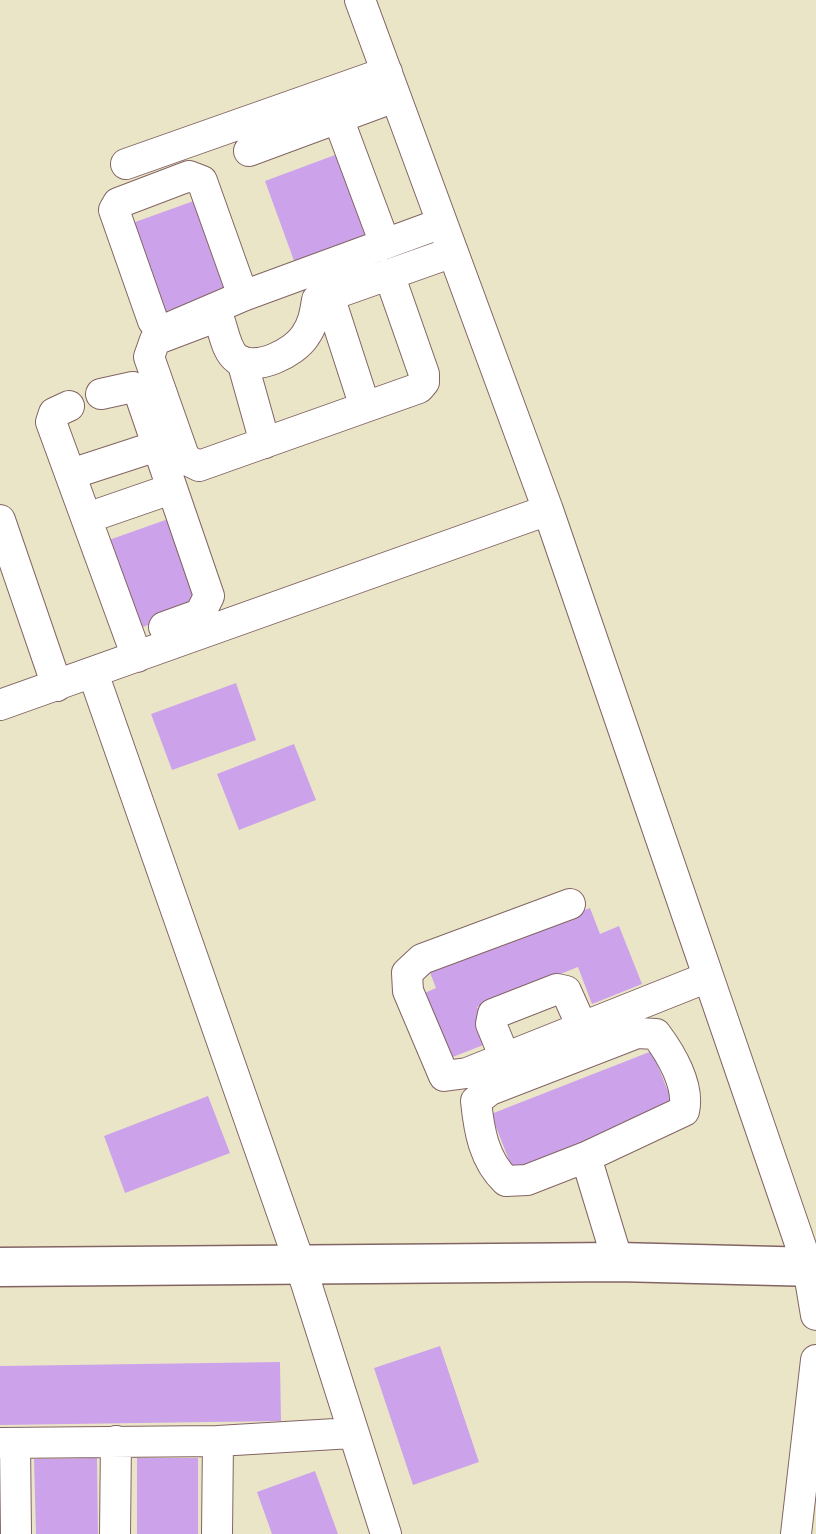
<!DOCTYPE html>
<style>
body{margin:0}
canvas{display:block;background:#ebe5c8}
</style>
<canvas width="816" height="1534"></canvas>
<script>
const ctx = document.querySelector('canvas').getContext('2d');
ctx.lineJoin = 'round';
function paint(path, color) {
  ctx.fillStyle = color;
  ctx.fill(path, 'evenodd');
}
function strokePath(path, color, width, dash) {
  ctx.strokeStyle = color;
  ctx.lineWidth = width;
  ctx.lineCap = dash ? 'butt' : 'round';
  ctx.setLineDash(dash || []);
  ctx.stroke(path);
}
paint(new Path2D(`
 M343,152L375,241L297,269L265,181Z
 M202,198L234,287L156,315L124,226Z
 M174,517L204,605L137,629L106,541Z
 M236,683L256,740L172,770L151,714Z
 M294,744L316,800L239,830L217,774Z
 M590,908L600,934L619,926L642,984L592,1004L578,967L477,1007L491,1042L445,1060L420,995L436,988L429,970Z
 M652,1051L675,1109L514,1173L491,1114Z
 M208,1096L230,1153L125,1193L104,1136Z
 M440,1346L479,1462L413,1485L374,1368Z
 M280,1362L281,1421L0,1425V1366Z
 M97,1458L98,1534H36L34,1459Z
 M137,1458H198V1534H137Z
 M315,1471L338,1534H272L257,1492Z`), '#cca3eb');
const street = new Path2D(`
 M360,0L548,510L808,1267L816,1315
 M338,118L385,244
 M249,151L395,97
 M126,164L387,72
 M389,274L424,374V382L419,388L199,466L185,459L149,357L155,340L213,318L219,319C224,332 226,351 237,359C256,372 294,353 305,336C313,325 315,313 317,300C362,284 407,268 453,252
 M243,296L202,181L189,176L118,203L114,210L153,321L158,327L166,329L243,296L442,223
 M329,296L365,407
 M242,361L265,443
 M101,394L133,387L139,392L209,596L200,614L164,627
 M69,406L54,413L51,422L137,657
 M71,474L157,446
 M87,518L171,489
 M0,520L57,686
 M93,673L300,1264L386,1534
 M0,705L548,510
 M570,904L422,959L407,973L408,991L444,1076L467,1073L708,977
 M505,1058L491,1024L493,1014L557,989L566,991L582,1027
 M586,1157L684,1111C690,1086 671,1054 656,1034L637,1033L490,1090L476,1101C479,1131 484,1160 506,1181L527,1180L586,1157L618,1262
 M218,1441L352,1433
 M0,1443L218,1441L217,1534
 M15,1443L16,1534
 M115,1534L116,1441
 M796,1534L816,1360`);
const secondary = new Path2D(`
 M0,1267L618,1262L816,1267`);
strokePath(street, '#826462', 32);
strokePath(secondary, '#826462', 41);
strokePath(street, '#fff', 30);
strokePath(secondary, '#fff', 38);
</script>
